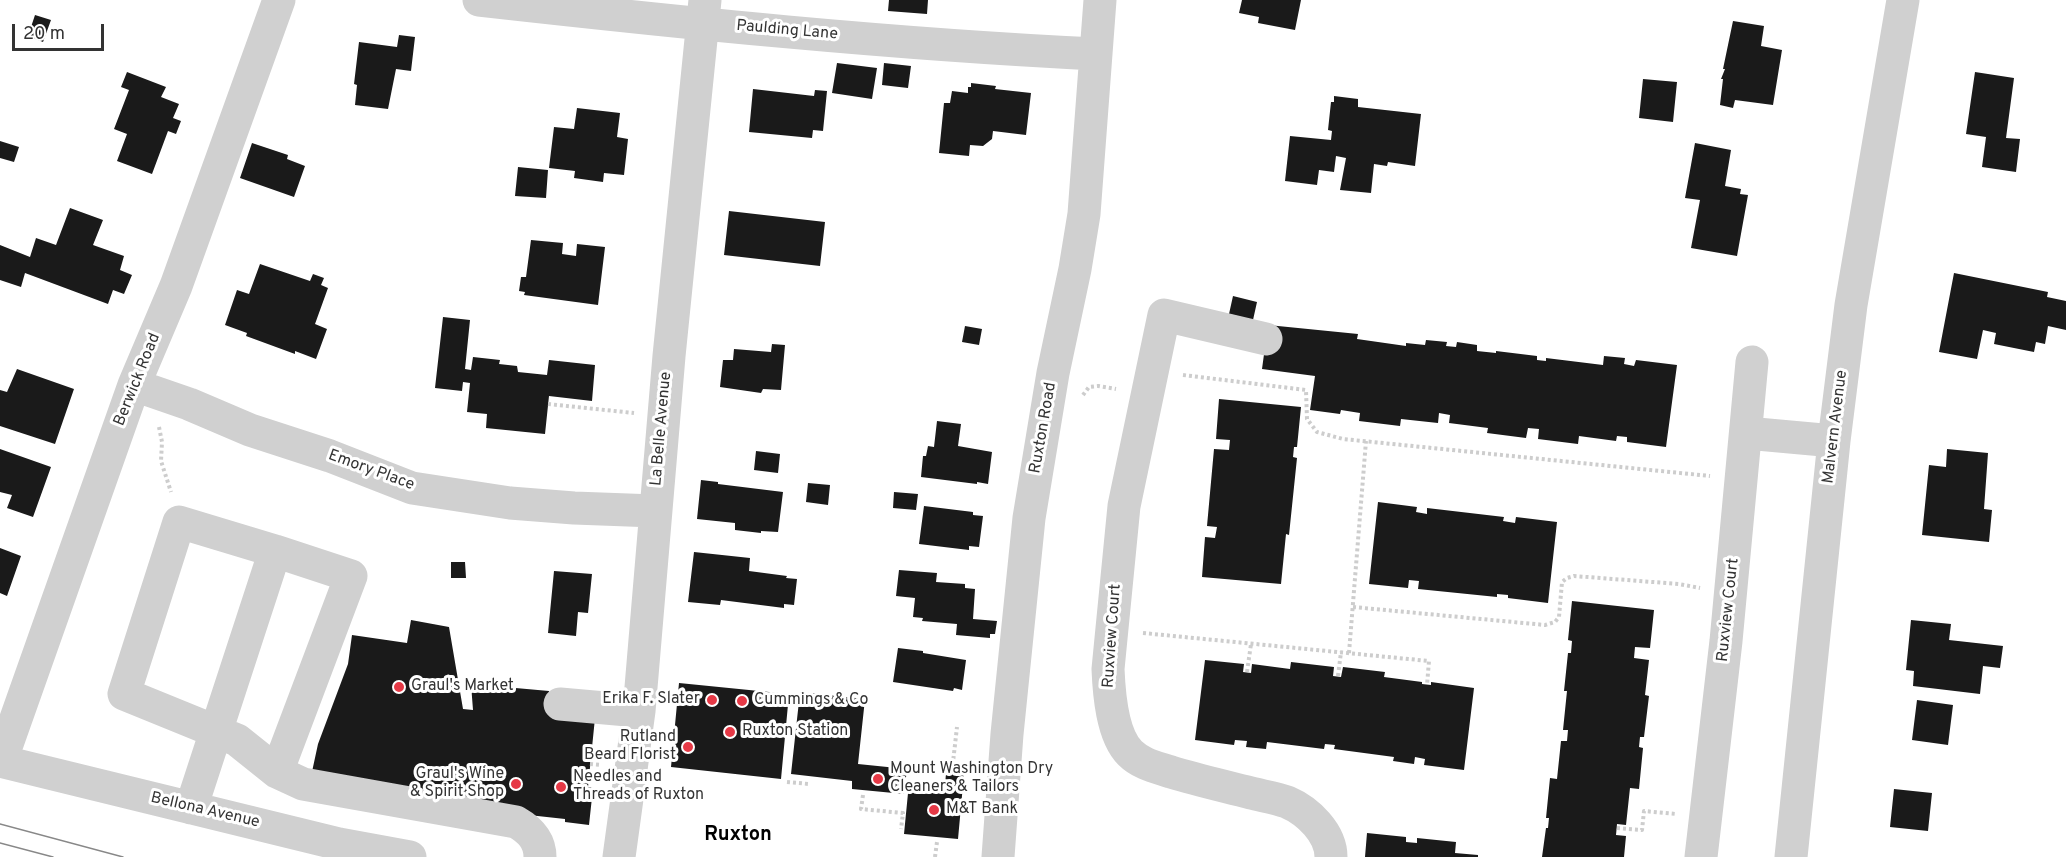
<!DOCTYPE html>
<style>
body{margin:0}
#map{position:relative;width:2066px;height:857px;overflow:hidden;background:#fff;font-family:Overpass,sans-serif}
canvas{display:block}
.scale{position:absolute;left:12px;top:24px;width:92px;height:27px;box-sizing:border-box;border:3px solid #333;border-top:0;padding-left:8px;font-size:18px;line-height:21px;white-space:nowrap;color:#333;-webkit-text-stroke:4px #fff;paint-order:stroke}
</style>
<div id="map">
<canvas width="2066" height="857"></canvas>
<div class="scale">20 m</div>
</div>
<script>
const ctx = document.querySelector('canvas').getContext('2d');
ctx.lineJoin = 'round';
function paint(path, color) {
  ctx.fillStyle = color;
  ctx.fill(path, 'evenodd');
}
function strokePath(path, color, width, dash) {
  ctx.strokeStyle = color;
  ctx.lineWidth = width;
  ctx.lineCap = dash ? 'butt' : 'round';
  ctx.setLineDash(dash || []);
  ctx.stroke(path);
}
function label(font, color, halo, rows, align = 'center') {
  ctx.font = font + ' Overpass,sans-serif';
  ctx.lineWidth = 6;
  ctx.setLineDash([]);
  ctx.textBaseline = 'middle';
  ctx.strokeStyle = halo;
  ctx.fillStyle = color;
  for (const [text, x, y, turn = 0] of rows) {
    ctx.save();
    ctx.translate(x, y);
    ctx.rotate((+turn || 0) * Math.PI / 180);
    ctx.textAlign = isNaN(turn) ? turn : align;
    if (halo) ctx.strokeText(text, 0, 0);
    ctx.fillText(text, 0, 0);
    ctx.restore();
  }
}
paint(new Path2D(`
 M889,0H928L927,14L888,11Z
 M1242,0H1301L1295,30L1258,23L1259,17L1239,13Z
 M35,15L51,20L43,42L28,36Z
 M1733,21L1764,26L1761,46L1782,50L1773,105L1735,100L1733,108L1720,105L1723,79H1721L1725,69H1723Z
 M399,35L415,37L411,71L396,69L388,109L355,105L357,85L354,84L359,42L397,47Z
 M837,63L877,68L872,99L832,93Z
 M884,63L911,66L908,88L882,85Z
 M127,72L166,87L161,97L179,104L173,118L181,121L176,134L168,131L152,174L117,161L127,134L114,129L129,90L121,87Z
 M1975,72L2014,78L2006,138L2020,139L2016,172L1982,167L1986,137L1966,134Z
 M1643,79L1677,82L1673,122L1639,118Z
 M971,83L996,86L995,89L1031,93L1026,135L993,131L992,139L983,146L970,145L969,156L939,153L944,103H950L952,91L968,93V87H971Z
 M753,89L814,96L815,90L827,91L823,131L813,130L812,138L749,132Z
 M1334,96L1358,99V107L1421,114L1415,166L1388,162L1387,166L1374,164L1371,193L1340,190L1346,158L1336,156L1334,172L1319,170L1317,185L1285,181L1290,136L1331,140L1332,131L1328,130L1331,102H1334Z
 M577,108L620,113L617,137L628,139L624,175L604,173L603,182L574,178L575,171L549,168L554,127L574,129Z
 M0,141L19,147L14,162L0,158Z
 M252,143L288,155L287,159L305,166L294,197L240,178Z
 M1695,143L1731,150L1725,186L1741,189L1740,194L1748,195L1737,256L1691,248L1700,200L1685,198Z
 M518,167L548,170L546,198L515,196Z
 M70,208L103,220L93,245L124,256L120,270L132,275L124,294L113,290L108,304L25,273L21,287L0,280V245L30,257L36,238L56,245Z
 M729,211L825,222L820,266L724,255Z
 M531,240L563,243L562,254L576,256L577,244L605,247L598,305L524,295L525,292L519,291L521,277H526Z
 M260,264L310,281L313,274L324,278L321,285L328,288L315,324L327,329L316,359L295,351V354L246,336L247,333L225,325L237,290L249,294Z
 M1954,273L2048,292L2047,297L2066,301V330L2048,326L2045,344L2036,342L2034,352L1994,344L1996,333L1983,330L1977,359L1939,352Z
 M1233,296L1257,302L1253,320L1229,314Z
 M443,317L470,320L465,369L471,370L473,357L500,360L499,364L517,366L518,372L547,375L549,360L595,365L592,401L549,396L545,434L486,428L487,414L467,412L470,383L463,382L462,391L435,388Z
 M1268,325L1358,334L1357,339L1406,346V343L1425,345L1426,340L1447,342L1446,346L1456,347L1457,342L1477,345V351L1496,353V351L1537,356V360L1546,361V358L1603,365L1604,356L1625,358L1624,364L1634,366L1636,360L1677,365L1666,447L1627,442V437L1617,436L1616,441L1579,436L1578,444L1538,439L1539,429L1528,428L1526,438L1487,433L1488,428L1449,423L1450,415L1439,413L1438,423L1401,419L1400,426L1359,421L1360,413L1341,410L1340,414L1310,410L1315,376L1262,369Z
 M965,326L982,329L979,345L962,342Z
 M772,344L785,345L781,390L763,389L761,393L720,387L723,360H733L734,349L771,352Z
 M17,369L74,389L55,444L0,426V390L7,392Z
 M1219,399L1301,407L1297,447H1294L1293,457L1297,458L1289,535L1286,534L1281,584L1202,577L1205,537L1215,538L1217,527L1207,526L1214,449L1229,450L1230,440L1216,439Z
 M937,421L961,424L958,446L992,452L988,484L977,482V484L921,477L923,456H926L928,446L934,447Z
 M0,449L51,467L33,517L7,508L12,495L0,492Z
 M1947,449L1988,453L1984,509L1992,510L1989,542L1922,535L1929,465L1946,467Z
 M756,451L780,454L778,473L754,470Z
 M701,480L718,482V484L783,492L778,532L761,531V533L735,530V523L697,519Z
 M808,483L830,485L828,505L806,502Z
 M894,492L918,494L916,510L893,508Z
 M1378,502L1417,507L1416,512L1427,514V508L1504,517L1503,521L1515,523L1516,517L1557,522L1548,603L1508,598V595L1497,594V597L1418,589L1419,581L1409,580L1408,588L1369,584Z
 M924,506L973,512V515L983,516L979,547L969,546V550L919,544Z
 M0,548L21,556L7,596L0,593Z
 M694,552L750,558L749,571L787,576L786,578L797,579L794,605L784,604V608L721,600L720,605L688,602Z
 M451,562H465L466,578H451Z
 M899,570L937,573L936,582L965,584V588L975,589L973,619L997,621L995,634H990V638L956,635L957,624L922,621L923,618L913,617L915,598L896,596Z
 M554,571L592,574L588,613L578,612L576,636L548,633Z
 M1572,601L1654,610L1650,648L1635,647L1634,658L1649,660L1645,695L1649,696L1644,737H1640L1639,747L1643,748L1639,789L1630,788L1626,825L1617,824L1616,835L1626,836L1624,857H1542L1546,828H1548L1549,818H1546L1550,778L1557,779L1561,741H1567L1568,730H1563L1567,691H1564L1568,653H1571L1572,641L1568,640Z
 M411,620L449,627L463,709L473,710L471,684L549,691L547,713L595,718L588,787L593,788L589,825L565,822V819L492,811L310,781L318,744L348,664L352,635L407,643Z
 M1911,620L1951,624L1949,640L2003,646L2000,668L1983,666L1980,694L1913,686L1914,671L1906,670Z
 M898,648L923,651V653L966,660L962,690L954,688L953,691L893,682Z
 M1205,660L1244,664L1243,672L1251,673L1252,664L1290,669L1291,662L1334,667L1333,676L1341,677L1343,667L1385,672L1384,677L1422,682V684L1431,685V682L1474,688L1464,770L1424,765L1425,759L1415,757L1414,764L1393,761L1394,757L1334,749L1335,745L1325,744L1324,749L1267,742L1266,749L1246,747L1247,741L1235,740L1234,745L1195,740Z
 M679,683L789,694L781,779L671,767Z
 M800,692L865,699L858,764L907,769L904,794L852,789V781L791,774Z
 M1917,700L1953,705L1948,745L1912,740Z
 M946,773L964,774L958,839L904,834L909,783L945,786Z
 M1894,789L1932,793L1928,831L1890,827Z
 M1367,833L1406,837V842L1417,843V838L1456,842L1455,853L1478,855V857H1365Z`), '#1a1a1a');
strokePath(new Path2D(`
 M1183,375L1306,390L1307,419L1317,432L1343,439L1710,476
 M1083,395L1089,387L1098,386L1116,389
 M548,404L634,413
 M159,427L162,442L161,461L171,492
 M1353,607L1545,625L1555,622L1559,617L1562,582L1567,578L1574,576L1679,584L1700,588
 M1143,633L1429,661L1427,685
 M1349,653L1366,441
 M1247,672L1251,644
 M1338,676L1341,652
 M590,764L601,765
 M952,771L957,727
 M787,782L809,784
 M863,795L861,809L903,813L901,829
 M1617,828L1642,830L1644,811L1676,814
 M935,857L937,842`), '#cdcdcd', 4, [3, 3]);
strokePath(new Path2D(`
 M479,0C684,23 890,44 1096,54
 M1266,339L1164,315L1124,506L1108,669C1109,693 1112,735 1130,753C1141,764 1156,767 1171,772C1197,780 1224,786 1251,793C1263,796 1276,798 1287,802C1308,811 1331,833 1331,857
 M134,385L189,404L250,430L330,456L412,488L510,503L574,508L655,511
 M1746,433L1834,441
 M275,551L351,576L277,772
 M560,704L639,711
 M0,761L339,844L410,857
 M1,761L134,385L176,286L279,0
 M191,808L275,551L179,522L124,694L237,740L277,772L303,784L516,822C530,830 540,840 540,857
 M619,857L639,711L669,356L705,0
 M998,857L1007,734L1029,518L1053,373L1075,269L1084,214L1100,0
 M1701,857L1726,641L1752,362
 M1791,857L1834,441L1851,305L1903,0`), '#d0d0d0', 33);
strokePath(new Path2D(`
 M0,824L123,857
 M0,843L53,857`), '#888', 1.5);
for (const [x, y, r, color] of [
 [399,687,6,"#e63946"],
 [712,700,6,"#e63946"],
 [742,701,6,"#e63946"],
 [730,732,6,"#e63946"],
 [688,747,6,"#e63946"],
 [878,779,6,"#e63946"],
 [516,784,6,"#e63946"],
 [561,787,6,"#e63946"],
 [934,810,6,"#e63946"]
]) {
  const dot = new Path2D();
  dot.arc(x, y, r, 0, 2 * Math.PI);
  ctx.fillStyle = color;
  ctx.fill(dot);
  strokePath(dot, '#fff', 2);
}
label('16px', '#333', '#fff', [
 ["Paulding Lane",787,31,5],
 ["Berwick Road",138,380,-68],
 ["Malvern Avenue",1836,427,-83],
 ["Ruxton Road",1044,428,-80],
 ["La Belle Avenue",662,429,-85],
 ["Emory Place",371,471,20],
 ["Ruxview Court",1729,610,-84],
 ["Ruxview Court",1113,636,-86],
 ["Bellona Avenue",205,811,13]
]);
label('16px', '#333', '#fff', [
 ["Graul's Market",411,687],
 ["Erika F. Slater",700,700,"right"],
 ["Cummings & Co",754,701],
 ["Ruxton Station",742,732],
 ["Rutland",676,738,"right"],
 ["Beard Florist",676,756,"right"],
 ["Mount Washington Dry",890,770],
 ["Cleaners & Tailors",890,788],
 ["Graul's Wine",504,775,"right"],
 ["& Spirit Shop",504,793,"right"],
 ["Needles and",573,778],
 ["Threads of Ruxton",573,796],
 ["M&T Bank",946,810]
], 'left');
label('bold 20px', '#000', '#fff', [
 ["Ruxton",738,836]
]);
</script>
